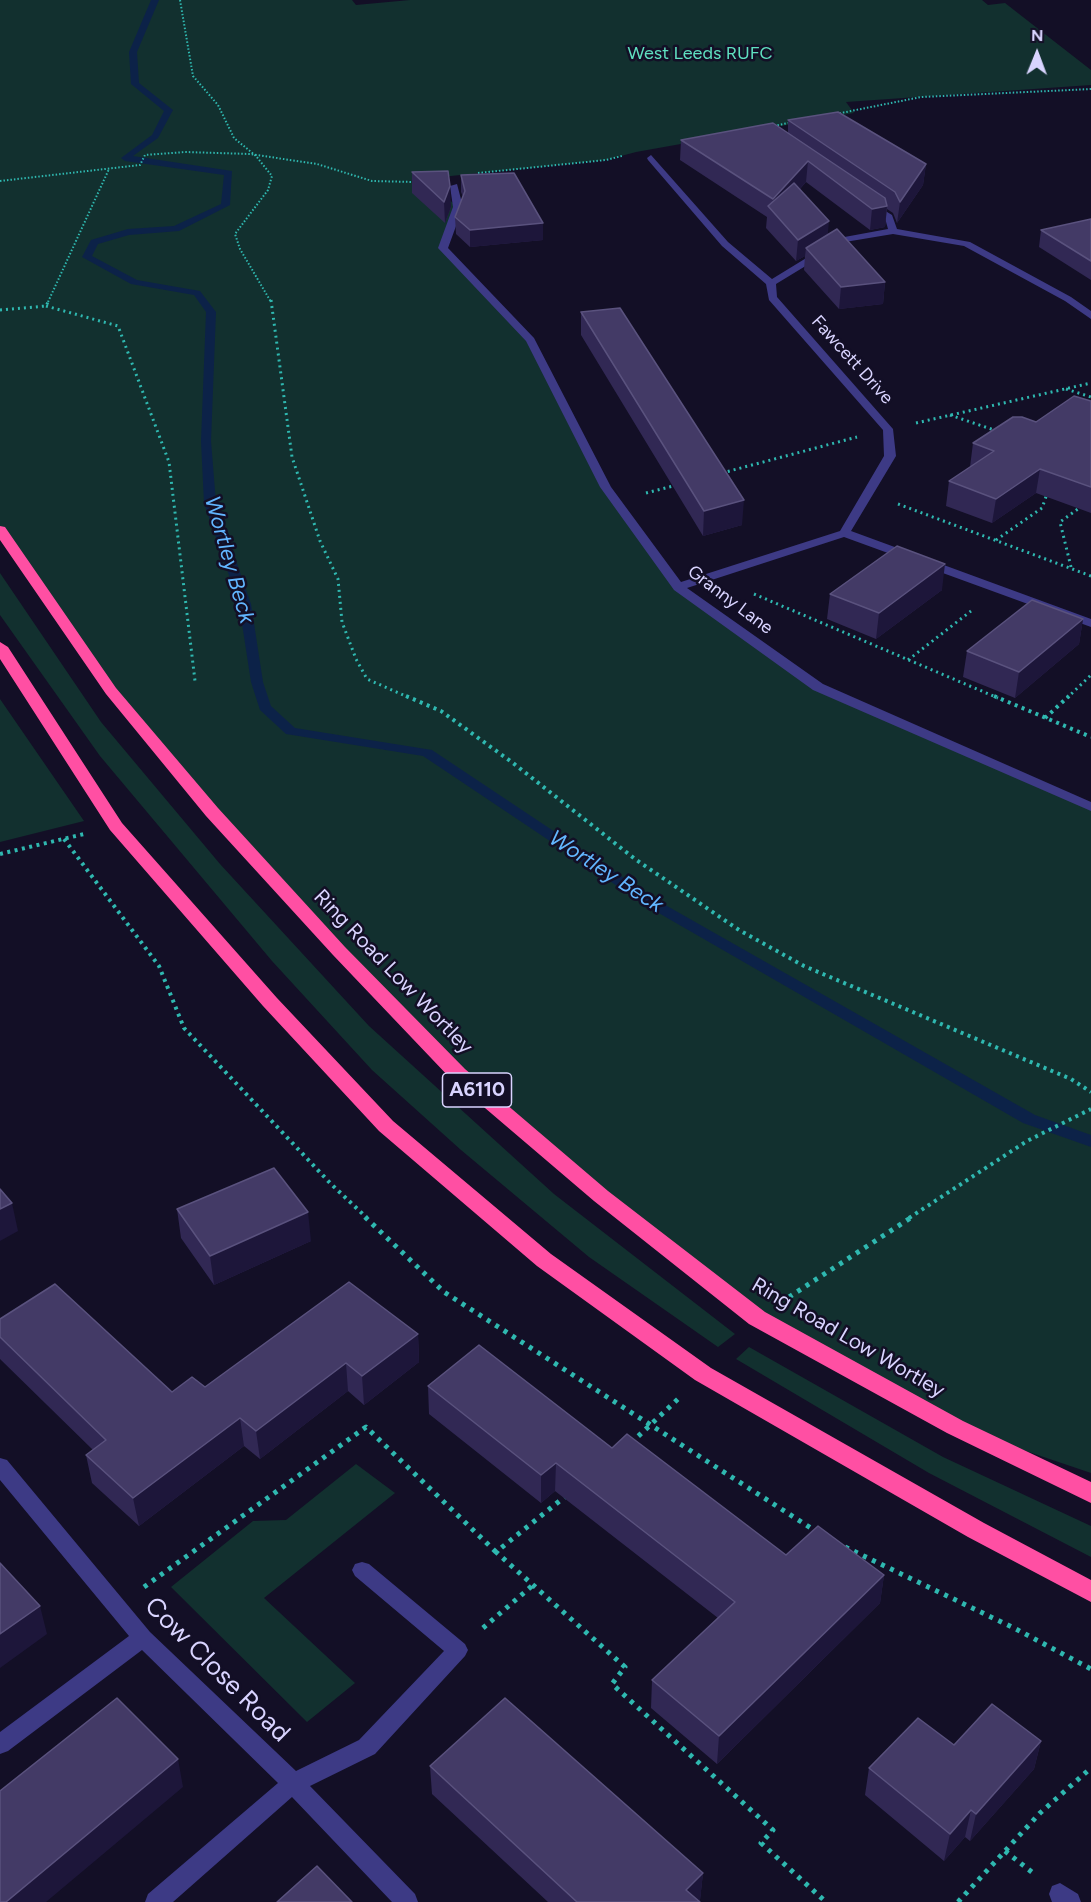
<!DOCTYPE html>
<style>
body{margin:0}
#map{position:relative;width:1091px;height:1902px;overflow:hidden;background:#130f26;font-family:Figtree,sans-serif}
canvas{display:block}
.north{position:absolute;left:1007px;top:24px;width:60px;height:60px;-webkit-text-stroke:4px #130f26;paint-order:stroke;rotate:1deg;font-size:16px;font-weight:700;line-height:24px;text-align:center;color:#d9d4ff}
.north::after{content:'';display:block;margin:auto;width:21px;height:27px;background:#d9d4ff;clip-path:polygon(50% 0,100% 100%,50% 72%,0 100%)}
</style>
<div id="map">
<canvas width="1091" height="1902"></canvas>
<div class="north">N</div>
</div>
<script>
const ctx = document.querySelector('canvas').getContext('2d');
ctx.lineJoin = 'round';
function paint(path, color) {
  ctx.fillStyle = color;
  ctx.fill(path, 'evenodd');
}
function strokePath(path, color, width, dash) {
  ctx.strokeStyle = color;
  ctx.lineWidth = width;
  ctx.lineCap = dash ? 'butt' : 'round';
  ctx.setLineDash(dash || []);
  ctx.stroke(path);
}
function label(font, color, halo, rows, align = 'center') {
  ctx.font = font + ' Figtree,sans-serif';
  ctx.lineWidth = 5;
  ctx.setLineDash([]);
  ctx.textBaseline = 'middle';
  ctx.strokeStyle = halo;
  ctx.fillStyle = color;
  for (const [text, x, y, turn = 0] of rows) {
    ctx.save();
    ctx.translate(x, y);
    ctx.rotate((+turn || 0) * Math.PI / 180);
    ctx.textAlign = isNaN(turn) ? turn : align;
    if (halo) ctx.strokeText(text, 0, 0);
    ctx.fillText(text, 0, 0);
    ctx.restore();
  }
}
paint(new Path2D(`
 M0,0H352L356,5L410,0H982L988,5L1005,3L1091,70V85L846,102L854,113L636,152L606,160L441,177L437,190L458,207L443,249L530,340L606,487L678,587L818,687L1091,807V1473L955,1427L757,1318L458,1074L111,691L0,530Z
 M0,573L101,722L220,864L369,1026L554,1194L735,1334L718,1347L589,1257L461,1150L372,1070L272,961L100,756L0,615Z
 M0,699L84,821L0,842Z
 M749,1347L943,1457L1091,1526V1557L929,1473L736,1359Z
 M356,1464L395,1493L264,1598L355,1683L307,1722L171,1587L253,1521L286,1520Z`), '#12302f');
paint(new Path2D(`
 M151,0H159L137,52L139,83L173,110L158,138L133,156L232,171L230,205L179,231L129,235L98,244L92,256L137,280L200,291L216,312L211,441L216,503L251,604L263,682L271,706L295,728L432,750L660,902L1035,1115L1091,1135V1147L1023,1123L650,908L423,756L286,734L260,710L251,682L239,604L204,503L201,441L206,312L194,295L131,284L82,257L91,240L128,229L174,226L221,204L224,175L125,161L121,158L152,135L164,111L131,84L129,52Z`), '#0c2248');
strokePath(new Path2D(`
 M180,0L193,76L218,105L234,138L256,156L272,176L268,190L235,234L240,249L271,302
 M836,114L921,97L1091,89
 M774,126L793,122
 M478,173L606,160L622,156
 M0,181L140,165L145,155L185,152L250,154L317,164L372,181L414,182
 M48,302L109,169`), '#2fb8b0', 2, [1.5, 2]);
strokePath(new Path2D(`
 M271,300L292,457L320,541L338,579L342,622L356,659L367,679L410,698
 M46,306L118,326L169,462L195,681
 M0,310L46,306L49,300
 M1066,389L1091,397
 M950,415L997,431
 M916,423L1091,383
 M722,473L857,437
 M646,493L677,485
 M898,504L1091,576
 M996,540L1042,508L1047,494
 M1071,567L1060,522L1082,506
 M754,594L998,698
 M908,660L971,611
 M1067,698L1091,675`), '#2fb8b0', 3, [2, 4]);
strokePath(new Path2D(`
 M406,696L441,711L513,763L635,859L739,930L804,966L1071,1079L1091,1092
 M994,696L1091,737
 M1045,718L1069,696
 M64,839L159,966L184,1028L331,1184L367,1218
 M0,854L84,834
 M909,1218L1027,1141L1091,1109`), '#2fb8b0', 4, [3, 4.5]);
strokePath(new Path2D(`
 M365,1217L444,1292L817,1532
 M789,1297L912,1217
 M631,1443L678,1399
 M567,1495L496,1552L625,1667L612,1684L773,1830L761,1843L826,1902
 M845,1547L1014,1628L1091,1669
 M144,1587L366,1427L496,1552
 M483,1628L533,1585
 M1005,1851L1033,1873
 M958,1902L1040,1813L1091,1768`), '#2fb8b0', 5, [4, 6]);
paint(new Path2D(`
 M651,155L728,242L772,279L839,238L888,229L885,218L864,204L869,201L892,215L897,229L970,242L1071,297L1091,311V319L1065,301L964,246L893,234L845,242L776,284L777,297L893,429L896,456L851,531L1091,619V627L844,537L687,588L823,684L1091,802V811L813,690L674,590L600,487L526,341L438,248L453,207L450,186L457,184L463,207L448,248L534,338L611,487L681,582L840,531L884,456L883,430L769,300L766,284L722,246L648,160L647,158Z
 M0,1458L7,1460L150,1632L296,1771L359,1740L444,1651L355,1576L352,1570L355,1564L362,1562L369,1564L465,1644L468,1650L465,1656L375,1754L310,1786L415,1894L418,1902H392L292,1797L173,1902H145L148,1894L278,1783L142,1650L8,1751L0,1754V1732L129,1636L0,1480Z
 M1060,1883L1078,1894L1081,1902H1052L1049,1894L1052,1886Z`), '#3d3a85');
paint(new Path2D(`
 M0,526L5,527L116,688L218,808L345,947L465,1069L608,1191L765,1312L963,1421L1091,1482V1503L947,1433L749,1324L594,1201L451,1079L333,955L206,816L106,694L0,540Z
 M0,642L8,647L122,823L277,998L393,1121L551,1254L711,1368L984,1523L1091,1580V1602L968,1537L695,1380L537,1266L379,1131L263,1006L110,830L0,659Z`), '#ff4fa3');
paint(new Path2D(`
 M788,120L926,164L923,185L897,223L893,213L887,209L885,227L870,230L806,182L800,189L828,234L885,282L883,304L839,309L804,270L805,256L796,261L766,228L767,217L680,160L681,140L788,133Z
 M412,172L451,207L445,223L412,193Z
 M461,175L543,223V240L470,247L456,234L455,217L463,197L461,192Z
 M1091,219V280L1039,247L1041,230Z
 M581,312L742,525L703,536L581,335Z
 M1091,401V513L1036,493L992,523L946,506L949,481L970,467L973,443L1036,422Z
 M942,590L876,639L827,619L830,594Z
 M1083,619L1079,644L1015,698L963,677L967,651Z
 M177,1209L311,1241L214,1285L181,1238Z
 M0,1319L172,1392L205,1387L418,1334L419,1362L364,1405L348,1391L260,1459L244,1446L139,1526L92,1483L86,1455L93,1450L0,1359Z
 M428,1386L612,1448L786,1555L884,1575L880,1603L717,1764L651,1708L652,1680L718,1618L555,1491L541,1503L429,1414Z
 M1041,1741L1034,1769L970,1841L965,1837L944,1861L865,1795L869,1768L954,1745Z
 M430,1766L703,1873L700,1900L699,1901L700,1902H548L432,1794Z`), '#312854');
paint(new Path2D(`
 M808,161L806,182L776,215L772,211L773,199Z
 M926,164L923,185L897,223L900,202Z
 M450,186L451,207L445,223L444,202Z
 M887,206L885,227L870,230L872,209Z
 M829,221L827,243L806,248L805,256L796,261L798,240Z
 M543,223V240L470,247V230Z
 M885,282L883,304L839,309L841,287Z
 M1040,469L1036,493L992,523L996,499Z
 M744,500L742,525L703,536L704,511Z
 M945,564L942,590L876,639L879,613Z
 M1083,619L1079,644L1015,698L1019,672Z
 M12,1203L18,1231L0,1241V1209Z
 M308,1212L311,1241L214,1285L210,1256Z
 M418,1334L419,1362L364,1405L362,1376Z
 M346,1363L348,1391L260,1459L256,1431Z
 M240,1418L244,1446L139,1526L133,1498Z
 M556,1463L555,1491L541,1503V1475Z
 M884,1575L880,1603L717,1764L719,1736Z
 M40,1606L47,1634L0,1668V1634Z
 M1041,1741L1034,1769L970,1841L976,1814Z
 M178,1759L183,1787L46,1902H6Z
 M971,1810L965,1837L944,1861L950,1834Z
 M703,1873L700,1900L698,1902L686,1890Z`), '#1d163a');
const building = new Path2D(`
 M838,112L926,164L900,202L895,192L788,120Z
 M773,123L885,198L887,206L872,209L808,161L773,199L681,140Z
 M448,171L450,186L444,202L412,172Z
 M514,173L543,223L470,230L455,217L465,191L461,175Z
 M794,183L829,221L798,240L768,206Z
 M1091,219V261L1041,230Z
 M837,229L885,282L841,287L806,248Z
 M620,308L744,500L704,511L581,312Z
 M1074,396L1091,401V487L1040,469L996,499L949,481L994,451L973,443L1013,417H1022L1036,422Z
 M897,546L945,564L879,613L830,594Z
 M1032,600L1083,619L1019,672L967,651Z
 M274,1168L308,1212L210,1256L177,1209Z
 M0,1189L12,1203L0,1209Z
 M349,1282L418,1334L362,1376L346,1363L256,1431L240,1418L133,1498L86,1455L106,1440L0,1337V1319L55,1284L172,1392L192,1377L205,1387Z
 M479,1345L612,1448L627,1434L786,1555L818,1526L884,1575L719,1736L652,1680L735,1602L556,1463L541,1475L428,1386Z
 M0,1563L40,1606L0,1634Z
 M117,1698L178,1759L6,1902H0V1791Z
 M505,1698L703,1873L686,1890L700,1902H577L430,1766Z
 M992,1704L1041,1741L976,1814L971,1810L950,1834L869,1768L918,1718L954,1745Z
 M317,1866L352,1902H277Z`);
paint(building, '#433a66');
strokePath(building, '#5a527e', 1.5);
label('18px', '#5fe0c0', '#130f26', [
 ["West Leeds RUFC",700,54]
]);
label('18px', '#d9d4ff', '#130f26', [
 ["Fawcett Drive",852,360,48],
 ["Granny Lane",730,600,37]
]);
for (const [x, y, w] of [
 [477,1090,69]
]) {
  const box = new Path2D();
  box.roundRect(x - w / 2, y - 17, w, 34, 4.5);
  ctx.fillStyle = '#130f26';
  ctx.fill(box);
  strokePath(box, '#d9d4ff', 1.5);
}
label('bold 20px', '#d9d4ff', null, [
 ["A6110",477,1090]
]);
label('21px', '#d9d4ff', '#130f26', [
 ["Ring Road Low Wortley",393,972,46],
 ["Ring Road Low Wortley",848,1338,30]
]);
label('italic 22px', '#62b6ff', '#130f26', [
 ["Wortley Beck",229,560,74],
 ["Wortley Beck",606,872,33]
]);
label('26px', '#d9d4ff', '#130f26', [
 ["Cow Close Road",217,1670,45]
]);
</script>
